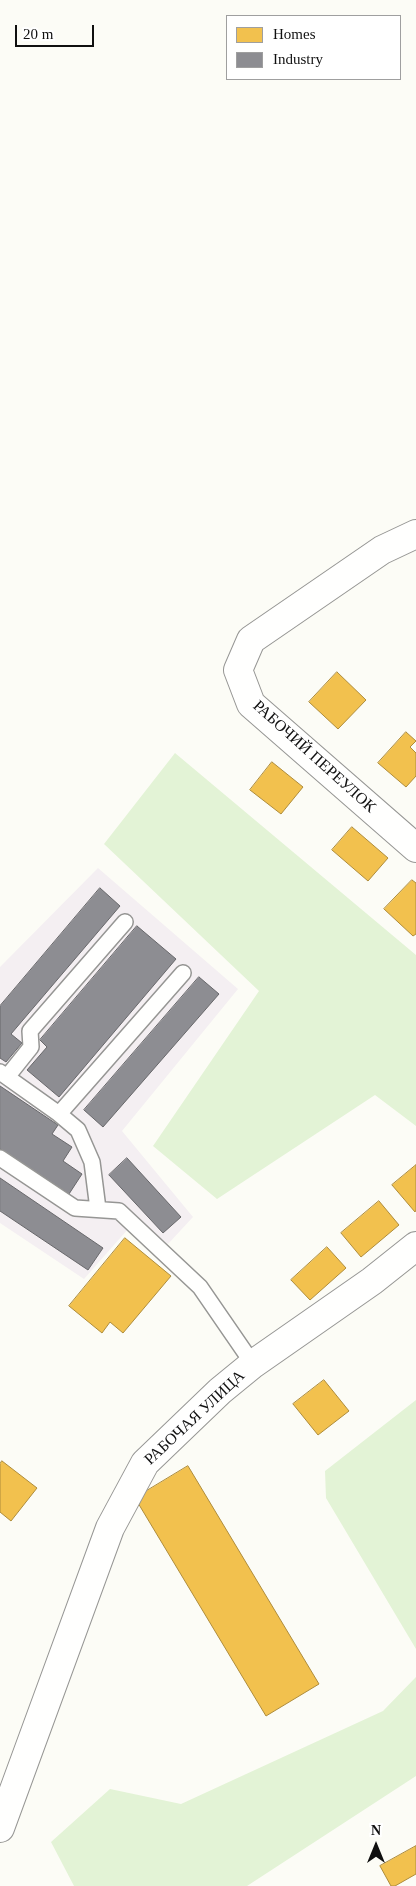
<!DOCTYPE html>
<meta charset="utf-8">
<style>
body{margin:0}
#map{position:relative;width:416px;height:1886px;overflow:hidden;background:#fcfcf6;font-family:"Times New Roman",serif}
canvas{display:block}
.legend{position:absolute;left:226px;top:15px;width:175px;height:65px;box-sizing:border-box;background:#fff;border:1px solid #9f9f9f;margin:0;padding:6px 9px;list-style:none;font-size:15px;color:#101010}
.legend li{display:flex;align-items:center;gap:10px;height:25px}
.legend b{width:25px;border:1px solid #9f9f9f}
.north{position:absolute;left:351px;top:1821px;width:50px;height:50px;-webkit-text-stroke:4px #fff;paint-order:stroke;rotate:0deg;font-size:14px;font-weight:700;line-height:20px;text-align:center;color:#101010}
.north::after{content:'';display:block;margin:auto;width:18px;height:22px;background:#101010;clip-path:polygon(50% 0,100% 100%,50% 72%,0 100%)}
.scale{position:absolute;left:15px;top:25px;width:79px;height:22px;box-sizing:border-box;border:2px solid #101010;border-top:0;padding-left:6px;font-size:15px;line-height:18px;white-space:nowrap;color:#101010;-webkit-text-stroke:4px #fff;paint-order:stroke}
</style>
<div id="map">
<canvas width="416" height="1886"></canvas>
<ul class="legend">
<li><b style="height:14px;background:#f2c14e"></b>Homes</li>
<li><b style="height:14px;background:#8d8d92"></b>Industry</li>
</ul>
<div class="north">N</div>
<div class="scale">20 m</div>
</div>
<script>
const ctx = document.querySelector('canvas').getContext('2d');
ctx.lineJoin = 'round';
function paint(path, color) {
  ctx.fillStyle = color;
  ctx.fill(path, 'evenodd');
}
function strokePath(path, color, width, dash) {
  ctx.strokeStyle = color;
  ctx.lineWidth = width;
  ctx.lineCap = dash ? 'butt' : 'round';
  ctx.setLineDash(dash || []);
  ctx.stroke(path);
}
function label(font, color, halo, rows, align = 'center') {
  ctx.font = font + ' "Times New Roman",serif';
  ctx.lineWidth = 5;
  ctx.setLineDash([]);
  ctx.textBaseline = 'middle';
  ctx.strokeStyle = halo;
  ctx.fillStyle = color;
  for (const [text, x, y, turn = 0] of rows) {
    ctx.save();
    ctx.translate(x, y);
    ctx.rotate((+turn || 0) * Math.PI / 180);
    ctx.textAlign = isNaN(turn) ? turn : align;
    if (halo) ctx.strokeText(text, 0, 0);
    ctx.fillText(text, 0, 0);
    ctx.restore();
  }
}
paint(new Path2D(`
 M98,868L238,989L122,1131L193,1217L168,1244L136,1220L84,1279L0,1223V967Z`), '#f4eff2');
paint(new Path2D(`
 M175,753L416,955V1126L375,1095L217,1199L153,1146L259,991L104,844Z
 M416,1400V1649L326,1498L325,1471Z
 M416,1677V1776L247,1886H74L51,1842L110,1789L181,1804L383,1711Z`), '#e3f3d6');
const homes = new Path2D(`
 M337,672L366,700L338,729L309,702Z
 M406,732L416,741L410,747L416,753V776L406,787L378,763Z
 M272,762L303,787L281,814L250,790Z
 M352,827L388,858L368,881L332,850Z
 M412,880L416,883V934L413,936L384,909Z
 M416,1165V1210L415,1212L392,1185Z
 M379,1201L399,1225L361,1257L341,1233Z
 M125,1238L171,1276L123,1333L110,1322L102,1333L69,1306Z
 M327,1247L346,1268L310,1300L291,1280Z
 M324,1380L349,1411L318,1435L293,1404Z
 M2,1461L37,1488L11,1521L0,1512V1464Z
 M188,1466L319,1684L266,1716L135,1498Z
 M416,1846V1874L395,1886H391L380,1866Z`);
paint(homes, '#f2c14e');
strokePath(homes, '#ae8c3b', 1);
const industry = new Path2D(`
 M100,888L120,906L11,1034L22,1043L6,1062L0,1058V1006Z
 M137,926L176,959L59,1097L27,1070L47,1047L40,1040Z
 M199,977L219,994L103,1127L84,1110Z
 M0,1086L58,1125L52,1134L72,1147L63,1161L82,1174L69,1194L0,1149Z
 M127,1158L181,1217L163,1233L109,1175Z
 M0,1178L103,1248L88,1270L0,1211Z`);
paint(industry, '#8d8d92');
strokePath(industry, '#68686b', 1);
const lane = new Path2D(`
 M0,1072L59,1114L78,1130L92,1162L98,1209
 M7,1077L31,1047L30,1031L125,922
 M59,1114L183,973
 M0,1158L75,1208L119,1211L200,1287L253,1364`);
const street = new Path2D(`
 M416,534L382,550L251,640L238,670L251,704L416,848
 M0,1828L110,1528L145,1463L220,1391L253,1364L372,1281L416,1246`);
strokePath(lane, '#969694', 18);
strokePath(street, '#969694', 30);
strokePath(lane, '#fffffe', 15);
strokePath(street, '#fffffe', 28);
label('16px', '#101010', '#fff', [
 ["РАБОЧИЙ ПЕРЕУЛОК",314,757,42],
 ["РАБОЧАЯ УЛИЦА",195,1418,-43]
]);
</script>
